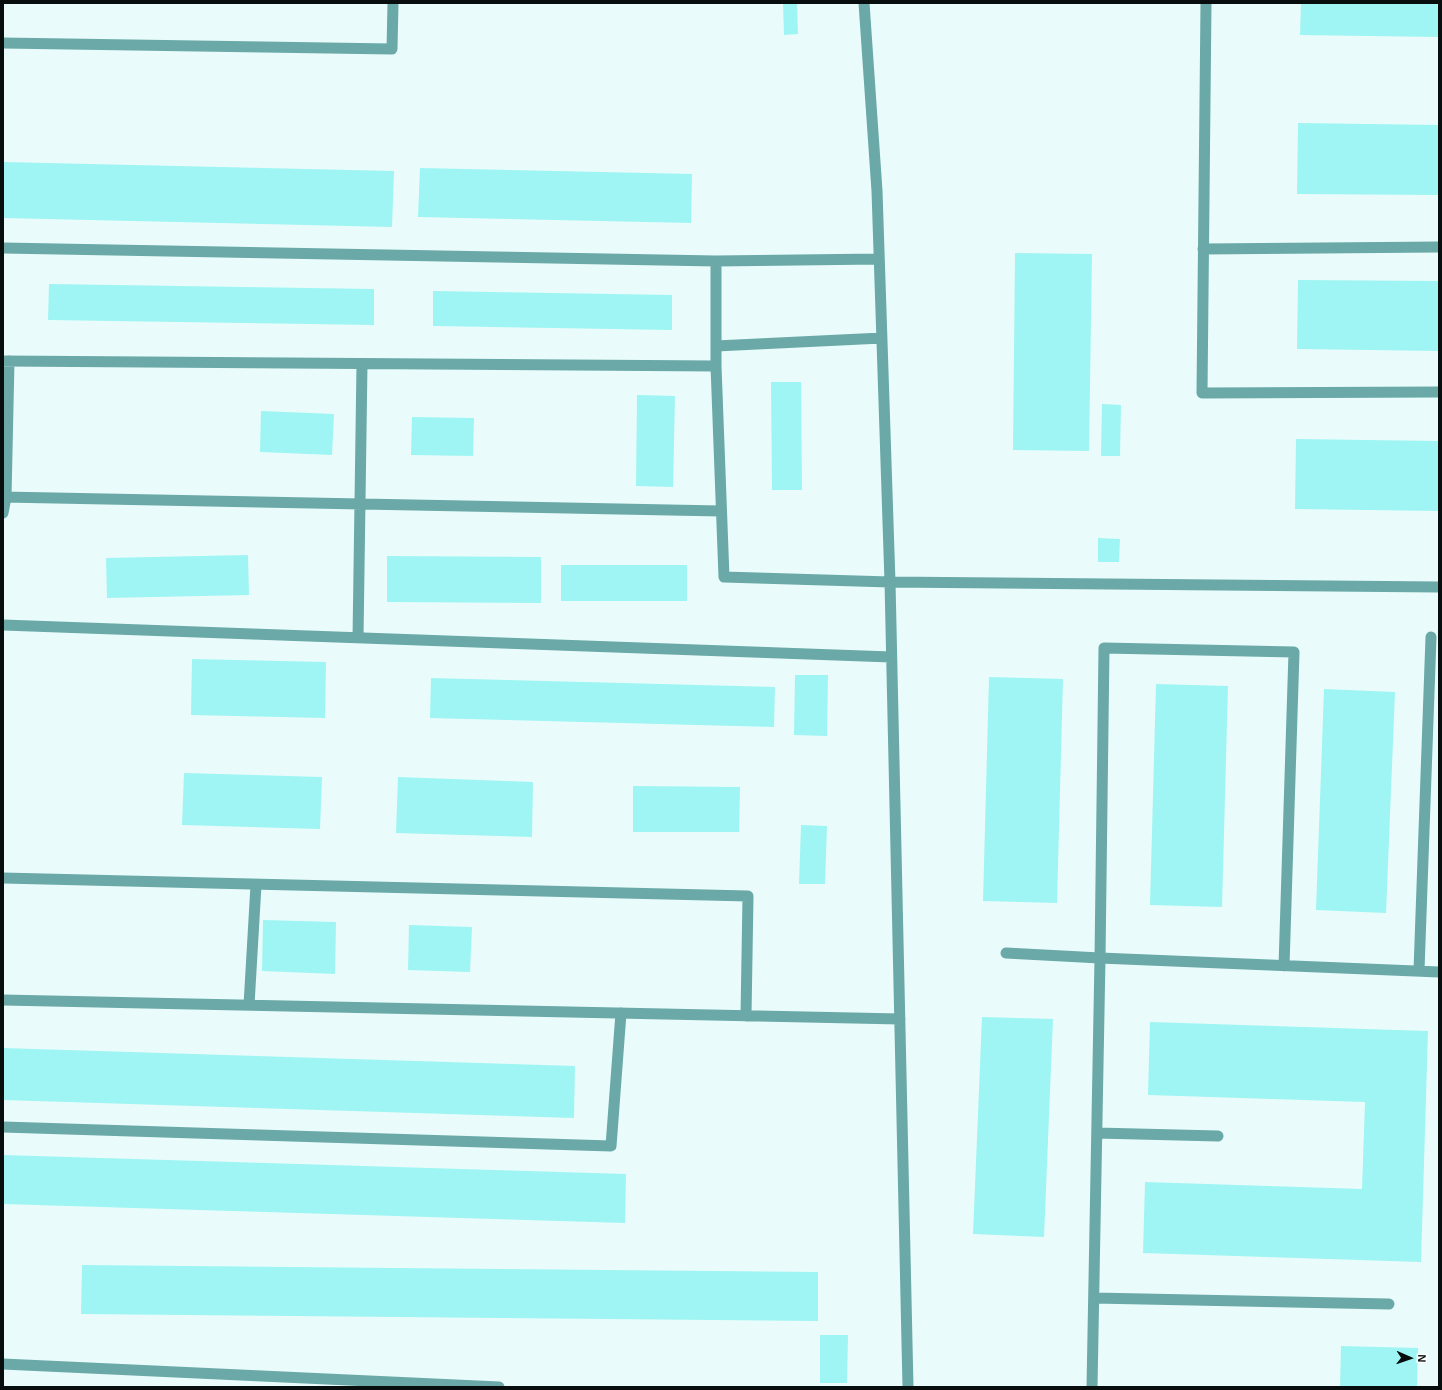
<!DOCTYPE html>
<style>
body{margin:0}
#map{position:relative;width:1442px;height:1390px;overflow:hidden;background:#e9fcfb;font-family:Helvetica,sans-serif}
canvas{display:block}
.frame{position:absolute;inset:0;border:4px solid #070e0d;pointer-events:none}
.north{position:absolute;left:1390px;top:1338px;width:40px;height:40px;-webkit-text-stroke:3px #fff;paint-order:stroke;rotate:92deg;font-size:11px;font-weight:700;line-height:16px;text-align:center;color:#070e0d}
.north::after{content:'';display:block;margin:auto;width:14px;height:18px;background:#070e0d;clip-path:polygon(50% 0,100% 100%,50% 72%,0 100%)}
</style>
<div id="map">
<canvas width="1442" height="1390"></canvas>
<div class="frame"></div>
<div class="north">N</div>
</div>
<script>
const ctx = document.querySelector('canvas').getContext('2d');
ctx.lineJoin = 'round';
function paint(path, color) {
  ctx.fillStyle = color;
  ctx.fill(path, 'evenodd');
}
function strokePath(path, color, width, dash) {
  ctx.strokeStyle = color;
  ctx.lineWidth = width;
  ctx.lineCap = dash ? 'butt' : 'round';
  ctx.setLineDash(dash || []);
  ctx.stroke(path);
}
paint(new Path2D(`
 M783,3H797L798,34L784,35Z
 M1301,3H1439V37L1300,35Z
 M1298,123L1439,125V195L1297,194Z
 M3,162L394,171L392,227L3,218Z
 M420,168L692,174L691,223L418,217Z
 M1015,253L1092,254L1089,451L1013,450Z
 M1298,280L1439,281V351L1297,349Z
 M49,284L374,289V325L48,320Z
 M433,291L672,295V330L433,326Z
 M771,382H801L802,490H772Z
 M637,395L675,396L673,487L636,486Z
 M1102,404L1121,405L1120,456H1101Z
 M261,411L334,414L332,455L260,452Z
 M412,417L474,418L473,456L411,455Z
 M1296,439L1439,441V511L1295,509Z
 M1098,538L1120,539L1119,562H1098Z
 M248,555L249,595L107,598L106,558Z
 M387,556L541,557V603L387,602Z
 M561,565H687V601H561Z
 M192,659L326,662L325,718L191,715Z
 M795,675H828L827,736L794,735Z
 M989,677L1063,679L1057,903L983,901Z
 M431,678L775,687L774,727L430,718Z
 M1156,684L1228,686L1222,907L1150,905Z
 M1324,689L1395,692L1386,913L1316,910Z
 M184,773L322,777L320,829L182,825Z
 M398,777L533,782L532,837L396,833Z
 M633,786L740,787L739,832H633Z
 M801,825L827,826L825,884H799Z
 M263,920L336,922L335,974L262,971Z
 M409,925L472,927L470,972L408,970Z
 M982,1017L1053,1019L1044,1237L973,1234Z
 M1150,1022L1428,1031L1421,1262L1143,1253L1145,1182L1362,1189L1365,1102L1148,1095Z
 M3,1048L575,1066L574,1118L3,1100Z
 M3,1155L626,1174L625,1223L3,1204Z
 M82,1265L818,1272V1321L81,1314Z
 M820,1335H848L847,1383H820Z
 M1341,1346L1418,1348L1417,1387H1340Z`), '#9ff5f3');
strokePath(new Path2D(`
 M864,3L877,191L890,582L908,1387
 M1206,3L1202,393L1439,392
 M3,43L392,49L393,3
 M3,248L716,261L879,259
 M1203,249L1439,247
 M716,261V366L724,577L890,582L1439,587
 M716,346L882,338
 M3,361L716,366
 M3,497L721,511
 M3,513L6,497L9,361
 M3,625L891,657
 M358,638L362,364
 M3,878L748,896L746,1016
 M1006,953L1100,958L1439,972
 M1419,970L1431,637
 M3,1000L900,1019
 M249,1005L256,885
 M3,1127L611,1146L621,1013
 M1097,1133L1218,1136
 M1094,1298L1389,1304
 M3,1364L499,1387
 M1092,1387L1100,958L1104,648L1294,652L1284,966`), '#6aa9a7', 11);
</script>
